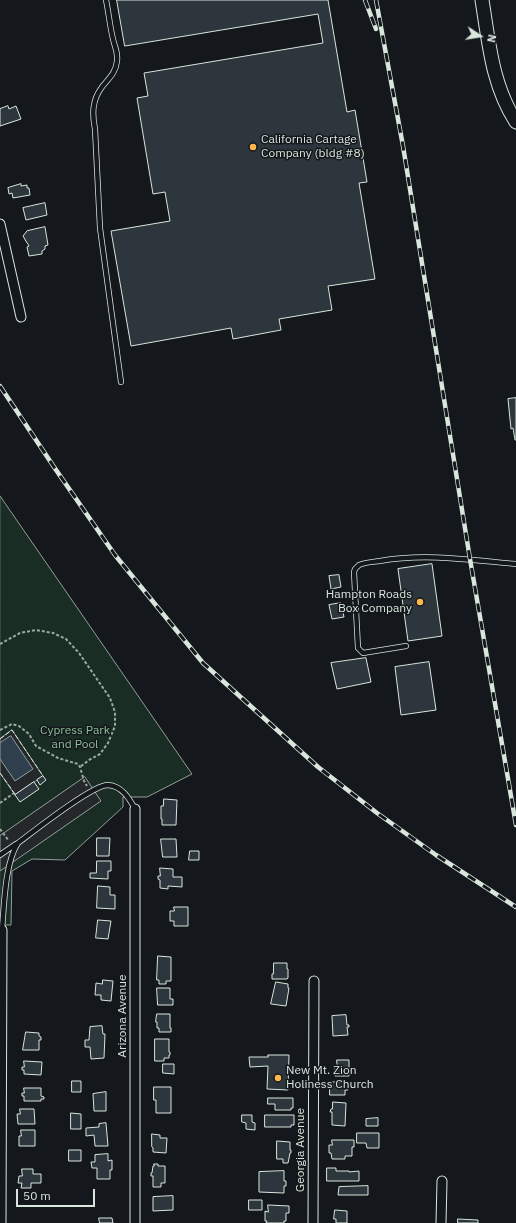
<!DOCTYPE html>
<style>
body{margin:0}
#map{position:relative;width:516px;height:1223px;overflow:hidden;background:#14181c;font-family:"IBM Plex Sans",sans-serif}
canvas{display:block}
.north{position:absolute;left:460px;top:16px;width:40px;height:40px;-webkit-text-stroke:3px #14181c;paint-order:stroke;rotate:102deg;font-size:11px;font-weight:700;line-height:16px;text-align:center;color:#d8e6dc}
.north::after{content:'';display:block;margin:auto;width:14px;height:18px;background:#d8e6dc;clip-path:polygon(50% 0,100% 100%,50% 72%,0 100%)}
.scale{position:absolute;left:16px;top:1189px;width:79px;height:18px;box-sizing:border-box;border:2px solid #d8e6dc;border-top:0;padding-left:5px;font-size:12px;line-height:14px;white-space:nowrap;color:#d8e6dc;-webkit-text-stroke:3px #14181c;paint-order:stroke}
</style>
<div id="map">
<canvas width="516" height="1223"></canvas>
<div class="north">N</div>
<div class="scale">50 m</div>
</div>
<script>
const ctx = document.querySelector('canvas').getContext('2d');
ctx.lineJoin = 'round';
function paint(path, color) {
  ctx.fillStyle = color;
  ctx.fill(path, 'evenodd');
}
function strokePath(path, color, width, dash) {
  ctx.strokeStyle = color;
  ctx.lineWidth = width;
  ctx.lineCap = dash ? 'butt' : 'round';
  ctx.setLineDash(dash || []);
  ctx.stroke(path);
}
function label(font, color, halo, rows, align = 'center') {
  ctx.font = font + ' "IBM Plex Sans",sans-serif';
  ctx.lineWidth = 3;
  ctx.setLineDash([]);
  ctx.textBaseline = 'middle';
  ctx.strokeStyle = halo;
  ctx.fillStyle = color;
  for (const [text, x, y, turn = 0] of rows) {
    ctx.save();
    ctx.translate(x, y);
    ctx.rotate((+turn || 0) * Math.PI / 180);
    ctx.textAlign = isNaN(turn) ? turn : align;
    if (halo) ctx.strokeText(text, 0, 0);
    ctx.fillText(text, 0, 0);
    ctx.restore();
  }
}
const green = new Path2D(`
 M0,496L192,774L147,797H123V807L65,860L32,859L12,871L11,925H0Z`);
paint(green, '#1a2d24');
strokePath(green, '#939e99', 1);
const parking = new Path2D(`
 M12,730L43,776L15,795L0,773V739Z
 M85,777L101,801L0,871V836Z`);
paint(parking, '#24282b');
strokePath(parking, '#939e99', 1);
const water = new Path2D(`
 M11,736L33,769L15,781L0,759V743Z`);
paint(water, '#2f3f4d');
strokePath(water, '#939e99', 1);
const building = new Path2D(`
 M117,0H328L347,112L355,110L367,182L359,183L375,279L328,286L332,310L279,319L281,330L233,339L231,328L131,346L111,231L170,221L165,192L153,194L137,98L148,96L144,73L323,43L318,14L125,46Z
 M8,106L9,109L16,106L21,119L0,126V109Z
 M21,184V186L27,185V188H29L30,195L13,198L12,193L9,194L8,188Z
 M45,203L47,215L26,220L23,208Z
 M45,227L48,245L45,246V249L42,251V254L29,256L27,247L29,246L28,244L27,243L23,236L27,231Z
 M516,398V440H515L513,428L511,429L508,399Z
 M432,564L442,636L408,641L398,569Z
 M339,575L341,587L331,589L329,576Z
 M341,603L344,617L332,619L329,605Z
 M366,658L371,682L337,689L331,663Z
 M429,662L436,710L401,715L395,667Z
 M43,776L46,780L40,785L37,780Z
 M34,782L39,789L20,802L15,795Z
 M164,799L177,800L176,825H162V819H161V806H163Z
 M97,838H110L109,856H97Z
 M161,839H176L177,857H163Z
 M190,851H199V860H189Z
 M97,861H111V871H108V879L90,878V873H96Z
 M160,868L173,869V877H182V887L168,886V889L160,888V880L158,879V876H160Z
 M98,886L110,887V895H115V909L97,908Z
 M174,907H188V926H174V921H170V911H174Z
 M98,920L111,921L108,939L96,938Z
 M158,956L171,957V981H166V984H159V980H157Z
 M274,963H287V969H288V978L287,979H272V974H273Z
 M103,980L113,981L111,1001L101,1000V995H95L96,983L102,984Z
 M276,982L288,984V988H289L286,1006L271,1004Z
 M157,988H170V999H173V1005H158Z
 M157,1014H170V1028H171V1032H159V1028H157V1022H156Z
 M346,1015L347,1025H349V1027H347L348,1035L333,1036L332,1016Z
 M102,1026L103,1034H105L104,1058L91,1059L90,1047H85V1040H89L90,1027Z
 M26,1032L39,1033V1036L41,1037V1040H39V1050H23Z
 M155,1039H169V1052H170V1055H169V1058H164V1061H155Z
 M268,1055H289L288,1090L267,1089L268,1066L250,1067L249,1057H268Z
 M337,1060H349V1076H335V1067H337Z
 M24,1061L42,1062L41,1075L24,1074V1070H22V1067H24Z
 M163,1064H174V1074L163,1073Z
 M72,1081H81V1092H72Z
 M330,1082H345V1087H347L348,1090H345V1095H330Z
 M154,1087H171V1113H156V1100H154Z
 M24,1088H41V1096L44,1097V1099H41V1101H24V1096H22V1093H24Z
 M106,1092V1111H94L93,1094Z
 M268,1098H293V1108H291V1110H275V1104H268Z
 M333,1102L346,1103L345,1126L332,1125V1112H330L331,1109H332Z
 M20,1109H34L35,1124H18L17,1114H20Z
 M71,1113L81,1114V1129H71Z
 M242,1115H252V1122L255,1123V1130L246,1129V1123L242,1122Z
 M265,1115H294V1125H291V1127H265Z
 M378,1118V1126H366V1119Z
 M106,1123L108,1146H95L94,1135L86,1136V1128L99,1127V1124Z
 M21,1130H35V1146H19V1136H21Z
 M357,1133H379V1148H367L366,1143H357Z
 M152,1134L160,1135V1138H167L166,1153L153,1152V1148L152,1147Z
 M332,1140H354V1147H352V1156H345V1159H332L331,1153H329V1145H332Z
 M277,1141L290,1142V1150H291V1153H290L288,1163H283V1159H277Z
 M69,1150H81V1161H69Z
 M108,1154V1161L112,1160V1170H110V1179H97V1168H92L91,1162H95V1155Z
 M154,1164H158V1166H165V1183H161V1187H153V1176H151V1173H152L153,1166H154Z
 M327,1168H336V1171H349V1172L359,1171V1181H327Z
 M22,1169H33V1174H41V1183H31V1188H21L22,1183H18L19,1176H22Z
 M284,1171V1181H286V1186H284V1193L259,1192V1172Z
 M368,1186V1195H338L339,1187Z
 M173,1196V1210L153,1211V1197Z
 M249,1200H262V1210H249Z
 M268,1205L289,1206V1213H286V1221H284V1223H266L267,1221H265V1211L268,1212Z
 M335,1210L347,1211V1223H336V1219H334Z
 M99,1218H112L113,1223H100Z
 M458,1219L478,1220V1223H458Z`);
paint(building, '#2c363c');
strokePath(building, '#d8e6dc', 1);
const lane = new Path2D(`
 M106,0C109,14 110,29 114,43C116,49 118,54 117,61C116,73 108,79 102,87C92,100 92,114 95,129L100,228L121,382
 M406,646L363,653L358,648L354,572L355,569L359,565C366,562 373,562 380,561C425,553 471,560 516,564
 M0,855L16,844
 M2,930C4,906 5,862 18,843C34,831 92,785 108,785C122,786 129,798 135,809`);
const street = new Path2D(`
 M0,224L21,317
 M1,1223L2,930
 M135,1223V809
 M313,1223L314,981
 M441,1223L442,1181`);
const secondary = new Path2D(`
 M482,0C489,43 492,85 516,122`);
strokePath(lane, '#d8e6dc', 6);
strokePath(street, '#d8e6dc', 11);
strokePath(secondary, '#d8e6dc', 15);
strokePath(new Path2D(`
 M0,644L20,633L36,630L53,633L66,639L79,653L110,698L115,712V726L108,743L100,754L89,760L80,767
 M0,730L12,724L19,726L29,734L36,746L58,758L78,764L80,767L84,781L87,786
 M0,803L14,793
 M0,829L9,841`), '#9da8a2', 2, [3, 2]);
strokePath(lane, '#14181c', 4.5);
strokePath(street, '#14181c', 9);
strokePath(secondary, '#14181c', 13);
const rail = new Path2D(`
 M365,0L376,29
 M376,0L403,146L470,559L516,825
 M0,386L54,467L115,555L203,663L318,767L377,813L436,855L516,907`);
strokePath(rail, '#d8e6dc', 4.5);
strokePath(rail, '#14181c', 3, [9]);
strokePath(new Path2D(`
 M0,739L12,730L43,776
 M0,773L15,794`), '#d8e6dc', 1, [5, 2]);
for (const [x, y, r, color] of [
 [253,147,4,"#ffb74d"],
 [420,602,4,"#ffb74d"],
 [278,1078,4,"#ffb74d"]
]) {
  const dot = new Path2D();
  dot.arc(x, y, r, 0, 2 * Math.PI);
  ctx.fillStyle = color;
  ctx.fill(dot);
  strokePath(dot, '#14181c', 1.5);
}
label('12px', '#d8e6dc', '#14181c', [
 ["California Cartage",261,140],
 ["Company (bldg #8)",261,154],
 ["Hampton Roads",412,595,"right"],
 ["Box Company",412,609,"right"],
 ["New Mt. Zion",286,1071],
 ["Holiness Church",286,1085]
], 'left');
label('12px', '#8ac095', '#14181c', [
 ["Cypress Park",75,731],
 ["and Pool",75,745]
]);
label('12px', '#d8e6dc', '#14181c', [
 ["Arizona Avenue",123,1016,-90],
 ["Georgia Avenue",301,1150,-90]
]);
</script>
